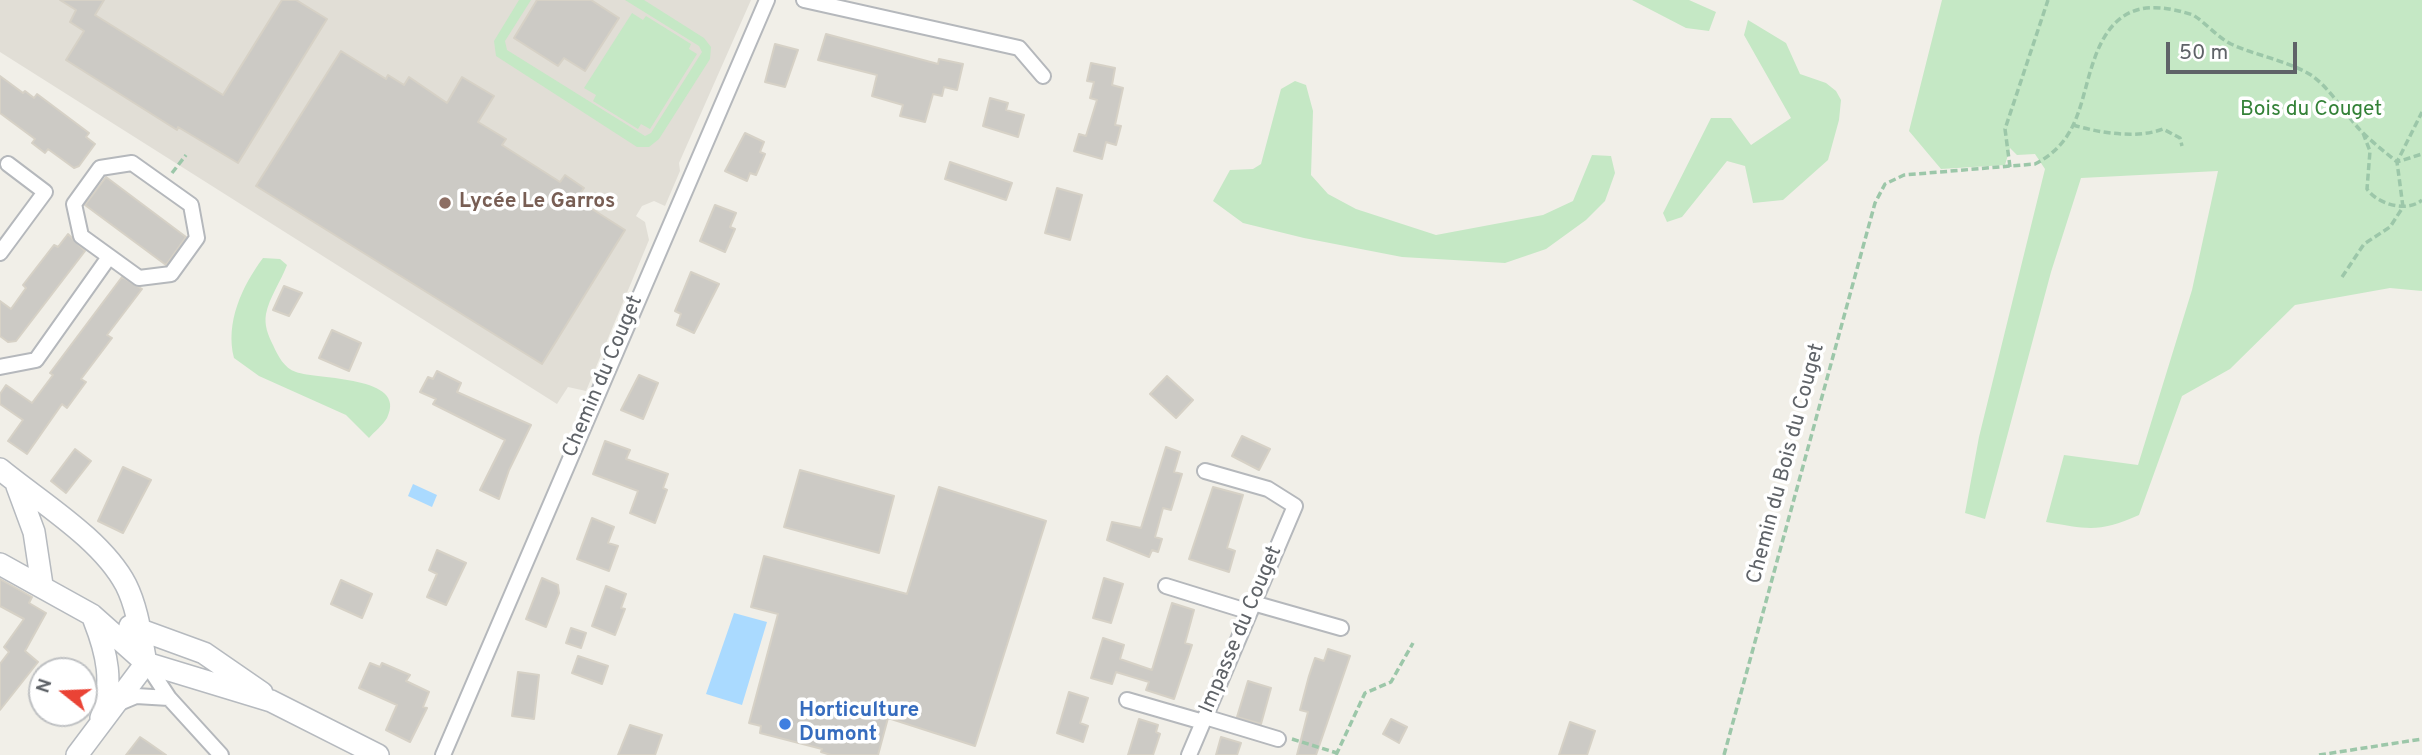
<!DOCTYPE html>
<meta charset="utf-8">
<style>
body{margin:0}
#map{position:relative;width:2422px;height:755px;overflow:hidden;background:#f1efe8;font-family:Overpass,sans-serif}
canvas{display:block}
.north{position:absolute;left:28px;top:657px;width:70px;height:70px;box-sizing:border-box;background:#fff;border:2px solid #bfc1c3;border-radius:50%;rotate:288deg;font-size:19px;font-weight:700;line-height:28px;text-align:center;color:#5f6368}
.north::after{content:'';display:block;margin:auto;width:24px;height:32px;background:#ea4335;clip-path:polygon(50% 0,100% 100%,50% 72%,0 100%)}
.scale{position:absolute;left:2166px;top:42px;width:131px;height:32px;box-sizing:border-box;border:4px solid #5f6368;border-top:0;padding-left:9px;font-size:21px;line-height:24px;white-space:nowrap;color:#5f6368;-webkit-text-stroke:5px #fff;paint-order:stroke}
</style>
<div id="map">
<canvas width="2422" height="755"></canvas>
<div class="north">N</div>
<div class="scale">50 m</div>
</div>
<script>
const ctx = document.querySelector('canvas').getContext('2d');
ctx.lineJoin = 'round';
function paint(path, color) {
  ctx.fillStyle = color;
  ctx.fill(path, 'evenodd');
}
function strokePath(path, color, width, dash) {
  ctx.strokeStyle = color;
  ctx.lineWidth = width;
  ctx.lineCap = dash ? 'butt' : 'round';
  ctx.setLineDash(dash || []);
  ctx.stroke(path);
}
function label(font, color, halo, rows, align = 'center') {
  ctx.font = font + ' Overpass,sans-serif';
  ctx.lineWidth = 7;
  ctx.setLineDash([]);
  ctx.textBaseline = 'middle';
  ctx.strokeStyle = halo;
  ctx.fillStyle = color;
  for (const [text, x, y, turn = 0] of rows) {
    ctx.save();
    ctx.translate(x, y);
    ctx.rotate((+turn || 0) * Math.PI / 180);
    ctx.textAlign = isNaN(turn) ? turn : align;
    if (halo) ctx.strokeText(text, 0, 0);
    ctx.fillText(text, 0, 0);
    ctx.restore();
  }
}
paint(new Path2D(`
 M0,0H751L679,163L680,171L665,206L654,201L642,206L636,216L645,222L649,240L586,391L568,387L557,404L0,52Z`), '#e1ded6');
paint(new Path2D(`
 M519,0H531L505,41L507,50L645,136L651,133L702,52L699,46L625,0H644L704,38L711,47L710,59L659,139L649,147H637L496,56L494,41Z
 M1632,0H1689L1716,12L1709,31L1686,28Z
 M1942,0H2422V291L2390,288L2295,305L2230,369L2182,396L2139,515C2099,533 2088,529 2046,522L2064,455L2138,465L2192,290L2218,171L2081,178L2051,272L1985,519L1965,513L1979,437L2045,169L2035,154L2017,155L2010,148L2005,165L1941,169L1909,131Z
 M632,13L643,20L646,16L691,44L689,49L697,54L650,129L641,124L638,129L593,101L596,95L584,88Z
 M1748,20L1786,43L1800,74L1826,83L1836,91L1841,100L1839,120L1828,160L1783,200L1753,203L1745,166L1727,161L1682,217L1667,222L1663,213L1711,118H1731L1751,145L1791,118L1744,35Z
 M1295,81L1306,85L1313,111L1311,175L1328,194L1356,209L1436,235L1543,215L1573,201L1592,155L1611,156L1615,173L1605,201L1586,220L1546,249L1505,263L1402,257L1304,238L1243,223L1213,201L1230,170L1253,169L1261,164L1281,89Z
 M263,258L280,259L287,265C281,281 269,298 266,314C264,325 268,335 273,345C278,356 284,368 296,372C317,380 409,375 387,418C383,425 374,432 369,438L346,415L259,376L234,358C225,323 242,286 263,258Z`), '#c5e8c5');
paint(new Path2D(`
 M413,484L437,495L432,507L408,496Z
 M734,613L767,622L742,705L706,694Z`), '#aadaff');
const building = new Path2D(`
 M60,0H104L95,15L223,95L282,0H296L327,19L238,163L178,127L177,130L66,60L84,31L70,22L76,10Z
 M537,0H591L619,18L585,71L564,58L558,66L514,38Z
 M826,34L938,64L939,59L963,64L957,90L944,87L942,96L933,94L925,122L900,116L903,105L872,96L877,75L818,60Z
 M775,44L798,50L785,87L765,82Z
 M341,51L386,79L388,75L404,85L409,77L447,103L462,77L494,96L478,122L506,139L502,145L560,182L565,175L584,188L579,195L595,205L592,209L625,230L542,364L256,186Z
 M1091,63L1115,68L1112,85L1123,88L1115,125L1121,126L1116,145L1106,142L1102,159L1074,151L1079,134L1086,136L1097,100L1090,98L1094,82L1087,81Z
 M0,76L23,93L25,91L34,98L37,94L89,133L86,137L95,144L79,166L74,168L48,149L45,153L32,143L35,139L0,113Z
 M990,98L1008,103L1006,110L1024,115L1018,137L983,126Z
 M745,133L764,142L760,152L765,154L756,175L750,173L747,181L725,171Z
 M950,162L1012,183L1006,200L945,179Z
 M106,177L186,237L166,265L85,205Z
 M1057,188L1082,195L1070,240L1045,233Z
 M715,205L736,213L730,227L735,229L725,252L700,241Z
 M68,234L85,251L16,341L8,342L0,336V301L11,309L26,288L23,285L54,245L58,247Z
 M691,272L719,284L694,333L677,325L681,314L675,311Z
 M122,277L142,289L107,335L112,338L81,379L86,382L67,408L62,404L27,454L8,441L23,420L0,404V394L6,385L32,403L53,375L50,373Z
 M284,286L302,293L289,316L273,310Z
 M332,330L361,343L349,371L319,358Z
 M437,371L461,383L457,392L531,425L509,470L499,499L480,490L505,440L433,404L436,399L420,392L428,377L433,379Z
 M639,375L658,383L643,419L621,410Z
 M1167,376L1193,400L1176,418L1150,394Z
 M1242,436L1270,449L1259,470L1232,456Z
 M605,441L630,450L626,459L668,474L663,488L667,490L655,523L630,513L638,491L593,474Z
 M1166,447L1180,452L1174,472L1182,474L1171,510L1163,508L1155,537L1162,539L1158,552L1152,550L1149,557L1107,540L1112,522L1141,528Z
 M75,449L91,461L66,493L51,481Z
 M123,467L151,480L123,533L98,521Z
 M800,470L894,496L879,553L784,527Z
 M939,487L1046,521L975,746L888,718L878,755H831L821,752L822,749L760,733L761,726L749,723L778,614L751,607L764,556L907,594Z
 M1213,487L1243,495L1227,548L1235,551L1229,572L1189,559Z
 M592,518L614,527L608,543L618,546L609,571L577,559Z
 M437,550L466,563L446,605L427,597L437,574L429,570Z
 M542,578L558,585L559,593L546,627L526,619Z
 M1104,578L1123,584L1111,623L1093,618Z
 M0,579L32,597L29,603L46,613L25,651L38,662L0,710V664L9,652L4,647L24,619L0,606Z
 M341,580L372,594L362,618L331,604Z
 M606,586L626,594L621,608L625,609L615,635L592,626Z
 M1172,603L1194,610L1185,643L1192,645L1174,699L1146,690L1149,682L1116,672L1112,684L1091,678L1103,638L1124,645L1120,659L1152,670Z
 M571,628L586,633L581,648L566,643Z
 M1328,649L1350,656L1316,755H1297L1308,712L1300,710L1309,676L1315,658L1324,661Z
 M578,656L608,666L602,684L572,673Z
 M370,663L380,667L382,663L410,675L406,681L429,692L423,707L427,708L410,742L386,730L397,705L359,688Z
 M518,672L539,675L534,719L512,716Z
 M1248,681L1271,688L1261,724L1237,717Z
 M1069,692L1088,698L1080,723L1088,726L1083,742L1057,733Z
 M1139,719L1158,725L1156,732L1160,734L1153,755H1128Z
 M1391,719L1407,727L1399,743L1383,734Z
 M1570,722L1595,731L1587,755H1559Z
 M630,725L662,735L655,755H618Z
 M140,737L146,741L166,755H126Z
 M1221,737L1241,743L1237,755H1216Z`);
paint(building, '#cccac5');
strokePath(building, '#d6d1c6', 2);
const street = new Path2D(`
 M804,0L1019,48L1043,76
 M132,163L191,205L197,238L171,274L139,278L81,236L74,204L100,168Z
 M0,253L45,192L8,164
 M0,367L36,360L109,257
 M1166,586L1250,612
 M1253,603L1341,628
 M146,663L169,698L221,755
 M1127,700L1203,722
 M117,704L136,696L169,698
 M1205,717L1278,739
 M443,755L767,0
 M1189,755L1295,506L1268,489L1205,471`);
const secondary = new Path2D(`
 M0,469C40,502 102,539 126,585C138,609 141,638 146,663
 M17,486L34,532L42,585
 M0,564L92,615L146,663L271,701L378,755
 M94,620C107,653 114,683 101,718
 M130,626L204,653L262,693
 M77,755L146,663`);
strokePath(street, '#b5b8bc', 18);
strokePath(secondary, '#b6babf', 24);
strokePath(new Path2D(`
 M2073,125C2100,133 2137,139 2163,129L2180,138L2182,146
 M2363,133L2370,151L2367,189C2377,204 2407,213 2422,200
 M2010,167L2005,129L2048,0
 M172,173L186,155
 M2342,277L2364,244L2390,227L2403,207L2397,162L2422,154
 M1292,739L1337,753
 M1336,755L1365,693L1391,682L1413,643
 M1724,755L1875,203L1885,184L1904,175L2035,164C2083,139 2079,97 2097,52C2116,6 2147,0 2193,15C2206,23 2217,37 2231,44C2257,56 2286,60 2311,75C2330,88 2345,114 2361,131C2372,142 2385,152 2397,162L2422,112
 M2319,755L2422,739`), '#9cc7a9', 3.5, [7, 3.5]);
strokePath(street, '#fff', 14);
strokePath(secondary, '#fff', 21);
for (const [x, y, r, color] of [
 [445,203,7,"#8d6e63"],
 [785,724,7,"#3f7fe0"]
]) {
  const dot = new Path2D();
  dot.arc(x, y, r, 0, 2 * Math.PI);
  ctx.fillStyle = color;
  ctx.fill(dot);
  strokePath(dot, '#fff', 2.5);
}
label('21px', '#348238', '#fff', [
 ["Bois du Couget",2311,111]
]);
label('bold 21px', '#785e54', '#fff', [
 ["Lycée Le Garros",459,203]
], 'left');
label('21px', '#5f6368', '#fff', [
 ["Chemin du Couget",604,377,-67],
 ["Chemin du Bois du Couget",1787,464,-75],
 ["Impasse du Couget",1242,630,-67]
]);
label('bold 21px', '#366cbe', '#fff', [
 ["Horticulture",799,712],
 ["Dumont",799,736]
], 'left');
</script>
